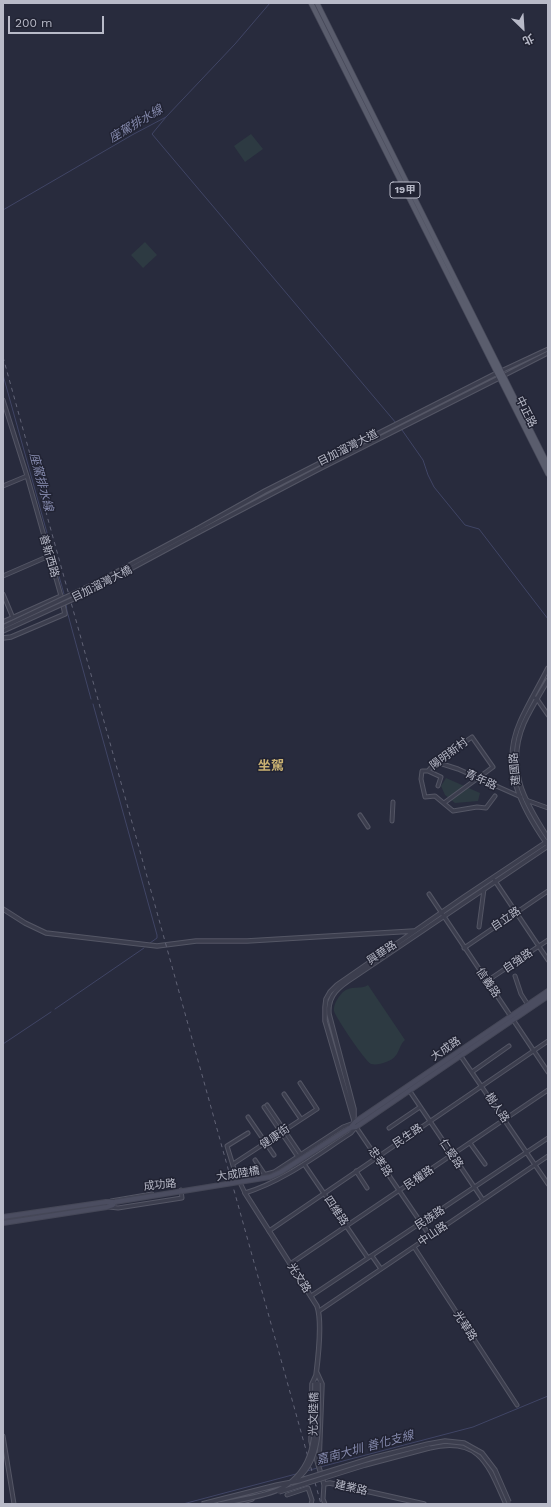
<!DOCTYPE html>
<meta charset="utf-8">
<style>
body{margin:0}
#map{position:relative;width:551px;height:1507px;overflow:hidden;background:#282b3d;font-family:"Work Sans","Noto Sans TC",sans-serif}
canvas{display:block}
.frame{position:absolute;inset:0;border:4px solid #b8bac8;pointer-events:none}
.north{position:absolute;left:503px;top:8px;width:40px;height:40px;-webkit-text-stroke:3px #212333;paint-order:stroke;rotate:155deg;font-size:11px;font-weight:700;line-height:16px;text-align:center;color:#b8bac8}
.north::after{content:'';display:block;margin:auto;width:14px;height:18px;background:#b8bac8;clip-path:polygon(50% 0,100% 100%,50% 72%,0 100%)}
.scale{position:absolute;left:8px;top:16px;width:96px;height:18px;box-sizing:border-box;border:2px solid #b8bac8;border-top:0;padding-left:5px;font-size:12px;line-height:14px;white-space:nowrap;color:#b8bac8;-webkit-text-stroke:3px #212333;paint-order:stroke}
</style>
<div id="map">
<canvas width="551" height="1507"></canvas>
<div class="frame"></div>
<div class="north">北</div>
<div class="scale">200 m</div>
</div>
<script>
const ctx = document.querySelector('canvas').getContext('2d');
ctx.lineJoin = 'round';
function paint(path, color) {
  ctx.fillStyle = color;
  ctx.fill(path, 'evenodd');
}
function strokePath(path, color, width, dash) {
  ctx.strokeStyle = color;
  ctx.lineWidth = width;
  ctx.lineCap = dash ? 'butt' : 'round';
  ctx.setLineDash(dash || []);
  ctx.stroke(path);
}
function label(font, color, halo, rows, align = 'center') {
  ctx.font = font + ' "Work Sans","Noto Sans TC",sans-serif';
  ctx.lineWidth = 3;
  ctx.setLineDash([]);
  ctx.textBaseline = 'middle';
  ctx.strokeStyle = halo;
  ctx.fillStyle = color;
  for (const [text, x, y, turn = 0] of rows) {
    ctx.save();
    ctx.translate(x, y);
    ctx.rotate((+turn || 0) * Math.PI / 180);
    ctx.textAlign = isNaN(turn) ? turn : align;
    if (halo) ctx.strokeText(text, 0, 0);
    ctx.fillText(text, 0, 0);
    ctx.restore();
  }
}
paint(new Path2D(`
 M251,134L263,149L245,162L234,146Z
 M145,242L157,255L143,268L131,255Z
 M446,778L480,793L478,801L455,803L445,795L441,786Z
 M368,985L405,1040C397,1047 401,1057 386,1062C381,1064 376,1065 371,1064C365,1061 336,1018 334,1011C333,1005 338,997 343,992C350,985 361,990 368,985Z`), '#2d3a42');
strokePath(new Path2D(`
 M166,117L152,134L396,423
 M3,210L132,135L166,117L235,44L270,3
 M3,375L64,594
 M402,430L423,460L428,475L434,487L465,525L479,529L548,619
 M66,604L67,611L91,699
 M93,704L157,935V938L150,943
 M55,1009L144,948
 M3,1044L51,1012
 M320,1467L473,1427L548,1396
 M307,1471L317,1468
 M183,1504L296,1474`), '#404565', 1);
const minor = new Path2D(`
 M501,371L548,349
 M503,376L548,353
 M3,400L27,476L61,596
 M3,486L27,476
 M3,576L49,556
 M3,594L13,618
 M533,697L537,699L548,715
 M436,762L458,769L521,797
 M428,771L441,777L438,786
 M526,800L548,808
 M444,803L493,767L472,737L436,762L428,771H422L421,779L425,797L435,796L453,811L477,807L486,808L495,796
 M360,815L368,827
 M392,821L393,802
 M493,878L548,960
 M429,894L548,1072
 M479,927L484,889
 M464,948L548,891
 M515,976L521,994L528,1005
 M487,981L548,940
 M458,1052L548,1184
 M472,1072L509,1046
 M409,1090L483,1200
 M284,1094L301,1119
 M267,1105L301,1155
 M264,1107L298,1157
 M248,1117L274,1155
 M389,1128L420,1107
 M248,1133L227,1146L235,1172L245,1193C284,1181 317,1155 351,1133L356,1127L430,1236
 M470,1143L485,1164
 M255,1160L265,1175
 M233,1164L317,1109L300,1083
 M304,1164L368,1258
 M356,1171L367,1188
 M237,1178L263,1175L274,1172L343,1127L354,1123
 M111,1201L152,1194
 M109,1207L118,1208L182,1198L181,1190
 M269,1231L548,1041
 M414,1247L517,1405
 M372,1256L381,1269
 M290,1264L548,1090
 M311,1296L548,1138
 M319,1311L548,1156
 M3,1436L14,1504
 M324,1484L323,1499L325,1504
 M287,1495L308,1488L312,1500L311,1504`);
const tertiary = new Path2D(`
 M197,529L265,491L499,372
 M199,532L317,470L501,377
 M3,622L61,596L65,614L11,637L3,638
 M548,680C540,694 531,708 524,723C505,768 524,801 548,838
 M547,844C521,807 500,767 520,722C528,704 539,686 548,668
 M3,909L25,923L46,933L157,946L196,941H247L414,931
 M354,1117V1109L329,1014C327,995 340,986 354,977L548,846
 M355,1124L325,1021V1007L326,999L330,992L337,985L464,897L548,841
 M245,1193L317,1306C322,1320 318,1359 316,1375
 M317,1373L322,1384L319,1461
 M312,1445L311,1441L312,1384L317,1373
 M429,1448C480,1436 488,1464 506,1504
 M314,1451L324,1484L330,1483L424,1504
 M234,1504L252,1499`);
const secondary = new Path2D(`
 M350,1128L355,1122L548,991
 M350,1128L356,1127L548,996
 M3,1217L106,1202H115
 M3,1223L107,1207L113,1205L115,1202`);
const primary = new Path2D(`
 M311,3L548,474
 M317,3L548,465`);
strokePath(minor, '#545665', 5);
strokePath(tertiary, '#545665', 5.5);
strokePath(secondary, '#454757', 6);
strokePath(primary, '#454757', 6);
strokePath(minor, '#3c3e4e', 3);
strokePath(tertiary, '#3c3e4e', 3.5);
strokePath(secondary, '#4b4d60', 4);
strokePath(primary, '#5a5d6d', 4.5);
strokePath(new Path2D(`
 M3,357L321,1504`), '#616376', 1, [4, 4]);
const tertiaryBridge = new Path2D(`
 M3,627L98,582L197,529
 M3,631L80,596L199,532
 M298,1478C324,1456 318,1414 318,1383
 M279,1492L365,1465L429,1448
 M202,1504L277,1485L298,1481L372,1458L428,1444L445,1441L464,1443L482,1453L495,1470L509,1502
 M220,1504C237,1500 268,1496 282,1488C322,1465 314,1422 315,1383`);
const secondaryBridge = new Path2D(`
 M115,1202L270,1177L281,1172L350,1128`);
strokePath(tertiaryBridge, '#545665', 5.5, []);
strokePath(secondaryBridge, '#454757', 6, []);
strokePath(tertiaryBridge, '#3c3e4e', 3.5);
strokePath(secondaryBridge, '#4b4d60', 4);
for (const [x, y, w] of [
 [405,190,30]
]) {
  const box = new Path2D();
  box.roundRect(x - w / 2, y - 8, w, 16, 3);
  ctx.fillStyle = '#212333';
  ctx.fill(box);
  strokePath(box, '#b8bac8', 1);
}
label('bold 10px', '#b8bac8', null, [
 ["19甲",405,190]
]);
label('11px', '#b8bac8', '#212333', [
 ["中正路",526,412,64],
 ["目加溜灣大道",348,448,-27],
 ["善新西路",49,556,74],
 ["目加溜灣大橋",102,584,-27],
 ["陽明新村",449,754,-37],
 ["建國路",515,769,-95],
 ["青年路",481,780,24],
 ["自立路",506,919,-34],
 ["興華路",382,953,-34],
 ["自強路",518,961,-34],
 ["信義路",488,983,56],
 ["大成路",446,1049,-34],
 ["樹人路",497,1108,56],
 ["民生路",408,1136,-34],
 ["健康街",275,1137,-34],
 ["仁愛路",451,1154,56],
 ["忠孝路",380,1162,56],
 ["大成陸橋",238,1174,-9],
 ["民權路",419,1178,-34],
 ["成功路",160,1185,-6],
 ["四維路",336,1211,56],
 ["民族路",430,1218,-33],
 ["中山路",433,1234,-34],
 ["光文路",299,1278,57],
 ["光華路",465,1326,57],
 ["光文陸橋",314,1414,-89],
 ["建業路",351,1488,13]
]);
label('italic 12px', '#8489ac', '#212333', [
 ["座駕排水線",136,124,-31],
 ["座駕排水線",41,482,75],
 ["嘉南大圳 善化支線",365,1448,-15]
]);
label('bold 13px', '#c9b172', '#212333', [
 ["坐駕",271,766]
]);
</script>
